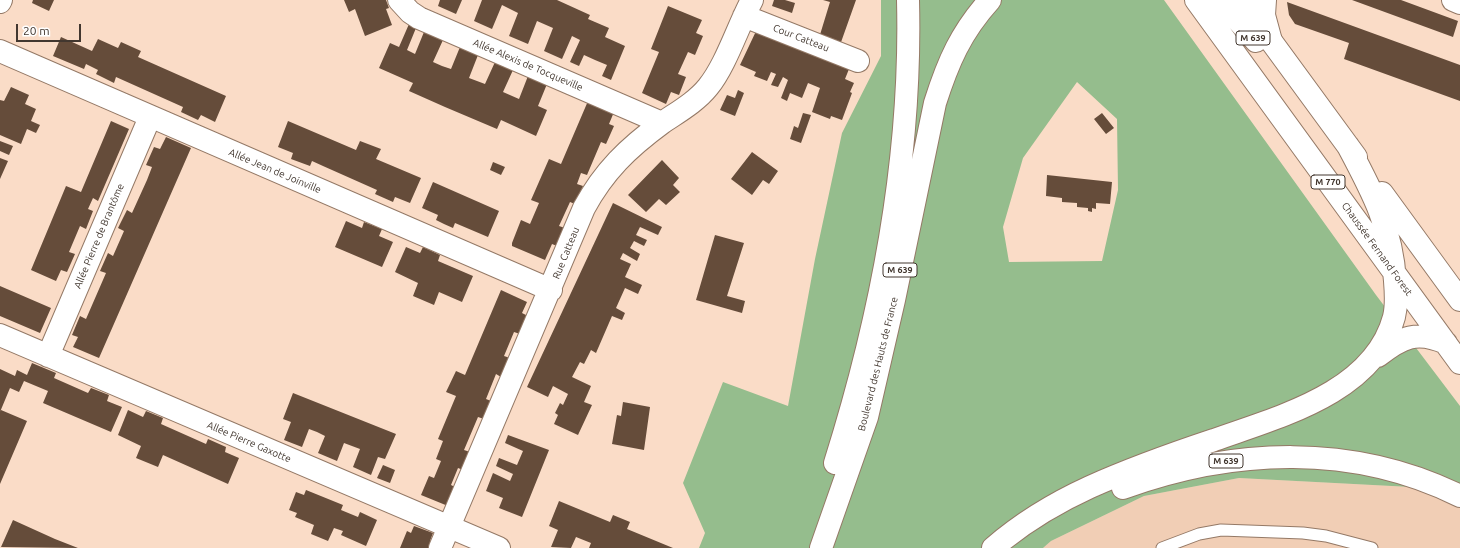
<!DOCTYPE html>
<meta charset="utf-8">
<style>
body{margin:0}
#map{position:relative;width:1460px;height:548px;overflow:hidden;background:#fadcc7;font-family:Ubuntu,sans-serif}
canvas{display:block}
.scale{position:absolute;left:16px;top:24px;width:65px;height:18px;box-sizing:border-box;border:2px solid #42372f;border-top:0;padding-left:5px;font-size:12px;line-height:14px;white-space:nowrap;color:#42372f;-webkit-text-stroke:3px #fff;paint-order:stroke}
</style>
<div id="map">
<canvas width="1460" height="548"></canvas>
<div class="scale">20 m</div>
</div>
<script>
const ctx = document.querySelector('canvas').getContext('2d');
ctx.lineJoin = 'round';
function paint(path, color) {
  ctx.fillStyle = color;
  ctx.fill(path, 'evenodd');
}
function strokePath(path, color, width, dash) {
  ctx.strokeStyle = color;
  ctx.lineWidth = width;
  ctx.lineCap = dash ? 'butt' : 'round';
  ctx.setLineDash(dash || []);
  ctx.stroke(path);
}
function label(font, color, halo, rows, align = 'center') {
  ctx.font = font + ' Ubuntu,sans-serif';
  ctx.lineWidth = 4;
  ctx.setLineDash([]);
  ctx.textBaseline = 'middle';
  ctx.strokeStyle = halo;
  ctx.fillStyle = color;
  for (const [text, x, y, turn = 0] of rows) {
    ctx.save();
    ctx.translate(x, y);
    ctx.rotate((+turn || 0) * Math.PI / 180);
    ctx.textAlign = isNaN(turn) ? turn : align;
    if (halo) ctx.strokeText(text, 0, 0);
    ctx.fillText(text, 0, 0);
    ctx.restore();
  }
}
paint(new Path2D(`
 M1239,478L1430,488L1460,499V548H1043L1051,541L1144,496Z`), '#f1ceb5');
paint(new Path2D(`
 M881,0H1164L1376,295L1460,406V499L1430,488L1239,478L1144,496L1051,541L1043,548H699L705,533L683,483L723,382L788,406L815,259L842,133L881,56ZM1077,82L1117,119L1118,190L1102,261L1009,262L1003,227L1023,158Z`), '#95bd8d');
paint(new Path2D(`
 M33,0H54L49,11L32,3Z
 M344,0H386L389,8L386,9L392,25L365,36L355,9L349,12Z
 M440,0H462L456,14L438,6Z
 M482,0H557L590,15L588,19L609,28L605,37L625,46L611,80L602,76L607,65L595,60L584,55L579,66L570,62L580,40L572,36L562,59L544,51L553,28L537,21L528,44L509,36L518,13L502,5L492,29L474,21Z
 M774,0H785L795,3L792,13L772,6Z
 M823,0H856L840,45L819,38L830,2Z
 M1352,0H1401L1458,21L1453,37Z
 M1287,2L1460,65V101L1344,59L1349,43L1295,24L1289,15Z
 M668,6L702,20L696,33L703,36L695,55L688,52L678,74L686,77L679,95L671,92L666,104L642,93L659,52L651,49Z
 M409,24L416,28L407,50L415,54L424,32L443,40L433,62L442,66L451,69L460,47L478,55L469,78L485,84L495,62L513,70L503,92L519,99L528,76L547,84L538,106L547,110L536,136L501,120L497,129L445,107L409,91L413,83L379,68L390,43L399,47Z
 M758,27L851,64L845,79L854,83L850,92L852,93L842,120L831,116L830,119L812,112L820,88L808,83L802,98L790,93L787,101L781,98L788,80L783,77L778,87L771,85L776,74L771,72L767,81L754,76L756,72L740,65Z
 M61,37L92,51L98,39L118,48L121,42L141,51L138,57L226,96L215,122L201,115L198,120L181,112L183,107L116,77L114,83L96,74L98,70L86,64L84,69L53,56Z
 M11,87L29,95L25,104L36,109L31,121L40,125L36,133L27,129L21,144L0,135V100L4,101Z
 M738,90L744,93L735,116L720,110L727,95L735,98Z
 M588,101L614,112L609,124L614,126L606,144L601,142L587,175L581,173L577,184L583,186L575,204L570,202L559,226L565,228L557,246L552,244L545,260L512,246V243L521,220L530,224L539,203L531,200L549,159L561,164Z
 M803,113L811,115L801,143L790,139L794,126L798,128Z
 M1102,113L1114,128L1106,134L1094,119Z
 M111,121L129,129L98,201L93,198L88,209L93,211L86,229L80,226L69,252L75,254L67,272L61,270L56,281L31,270L66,186L81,192Z
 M288,121L356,150L360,141L381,149L376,159L421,178L410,203L395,197L393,202L375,194L377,190L323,166L312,161L310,166L291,159L293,153L278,147Z
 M166,137L191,148L99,358L73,347L78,337L72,335L80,316L86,319L106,273L100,271L108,253L113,256L124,231L118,228L127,210L132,213L147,180L152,167L146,165L154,147L160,149Z
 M0,141L13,146L9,155L0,151Z
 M752,152L778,171L769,184L763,180L752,195L731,179Z
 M0,158L8,161L0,179Z
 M662,160L679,178L673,185L680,192L666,205L659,199L646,212L628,195Z
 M493,162L505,167L501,175L490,170Z
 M1047,175L1112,182L1110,204L1096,203V209L1092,208V212L1088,211V208L1077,207V203L1062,202V198L1046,196Z
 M433,182L499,211L488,237L455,223L453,228L444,224L436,220L438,215L422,208Z
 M613,203L662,227L658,235L640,227L636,235L647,240L644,246L634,241L630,248L640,254L637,261L623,253L620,259L631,264L625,277L642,285L638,294L625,288L616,308L625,313L622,320L612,316L596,353L591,350L584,364L580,362L572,377L591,386L584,402L592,405L578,435L554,424L558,415L555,413L560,403L563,405L568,394L553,386L548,397L527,387Z
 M346,221L362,228L364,222L382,229L379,236L393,242L382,267L335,247Z
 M715,235L744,243L727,296L745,301L742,313L696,300Z
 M406,247L420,253L423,247L440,255L438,261L473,276L462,302L439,292L434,305L413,296L418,283L395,272Z
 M0,286L51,308L40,333L0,316Z
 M501,290L527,302L522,313L528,316L520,334L514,332L504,356L510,358L501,377L496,374L486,399L491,401L484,419L478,417L464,450L470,452L463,470L458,468L451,485L455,487L448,506L421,495L429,476L434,478L441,461L436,459L443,441L438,439L456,396L446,392L456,371L465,375Z
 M32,363L56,373L54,378L88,393L91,388L109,395L107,401L122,407L111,432L43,403L48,391L24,381L19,392L10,388L0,412V369L15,376L17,370L27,375Z
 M293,393L396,434L385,459L378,457L371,475L353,467L360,449L344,443L337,461L318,453L325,436L317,432L309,429L302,447L284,440L291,422L283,419Z
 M623,402L650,407L644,450L612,444L617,415L621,416Z
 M1,410L27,421L0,484V412Z
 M128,410L143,417L146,411L163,418L161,424L206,444L208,439L226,447L225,452L239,458L228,484L163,455L158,467L136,458L141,446L118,435Z
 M508,435L549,450L522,517L499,508L503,498L486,491L493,473L510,481L513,474L496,466L499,458L517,465L523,451L505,443Z
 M383,465L395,470L390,483L377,478Z
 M306,490L343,505L341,510L358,517L360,512L377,520L366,546L341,535L343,531L334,528L328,541L311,534L314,525L295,517L297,513L289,510L296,492L304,495Z
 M559,501L610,522L613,515L630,522L627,529L673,548H589L591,543L576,537L571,548L551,547L558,530L549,526Z
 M13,520L55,539L78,548L1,547Z
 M414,526L433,533L430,541L433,543L431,548H400L407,531L411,533Z`), '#654c3a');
const service = new Path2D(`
 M1162,548L1199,534L1221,530L1303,533L1326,536L1372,548`);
const minor = new Path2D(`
 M399,0L410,12L419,18L662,123
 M1453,0L1460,3
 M0,2L1,0
 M744,16L858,61
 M0,51L551,290
 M0,335L499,548
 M48,356L150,117
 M440,548L584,208C604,171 628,148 662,123C678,112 696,102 708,87C726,65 738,26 752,0`);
const tertiary = new Path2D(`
 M1265,0L1264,15L1271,41`);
const primary = new Path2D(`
 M1196,0L1460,363
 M1220,0L1256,41
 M1241,0L1356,157
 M1382,193L1460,300
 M1378,356C1402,337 1417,330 1446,343
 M835,463C882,314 912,157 908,0
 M1123,488C1234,448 1353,443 1460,496
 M821,548L867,417L894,300L935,103C948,62 961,32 990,0
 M993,548C1023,522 1055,503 1090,487C1130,469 1172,454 1214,440C1278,417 1374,393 1394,317C1397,305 1396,293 1395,281C1392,228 1372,191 1348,146`);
strokePath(service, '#947966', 13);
strokePath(minor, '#947966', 24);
strokePath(tertiary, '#947966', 24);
strokePath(primary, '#947966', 24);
strokePath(service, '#fff', 11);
strokePath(minor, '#fff', 22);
strokePath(tertiary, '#fff', 22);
strokePath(primary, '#fff', 22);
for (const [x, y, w] of [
 [1253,38,34],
 [1328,182,34],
 [900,270,34],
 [1226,461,34]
]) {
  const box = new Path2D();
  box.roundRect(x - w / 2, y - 7, w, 14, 3);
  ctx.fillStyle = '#fff';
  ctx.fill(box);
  strokePath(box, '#42372f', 1);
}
label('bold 9px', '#42372f', null, [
 ["M 639",1253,38],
 ["M 770",1328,182],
 ["M 639",900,270],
 ["M 639",1226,461]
]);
label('10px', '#42372f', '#fff', [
 ["Cour Catteau",801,38,21],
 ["Allée Alexis de Tocqueville",528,65,23],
 ["Allée Jean de Joinville",275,171,23],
 ["Allée Pierre de Brantôme",99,236,-67],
 ["Chaussée Fernand Forest",1377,249,54],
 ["Rue Catteau",566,253,-68],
 ["Boulevard des Hauts de France",878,364,-76],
 ["Allée Pierre Gaxotte",249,442,23]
]);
</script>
